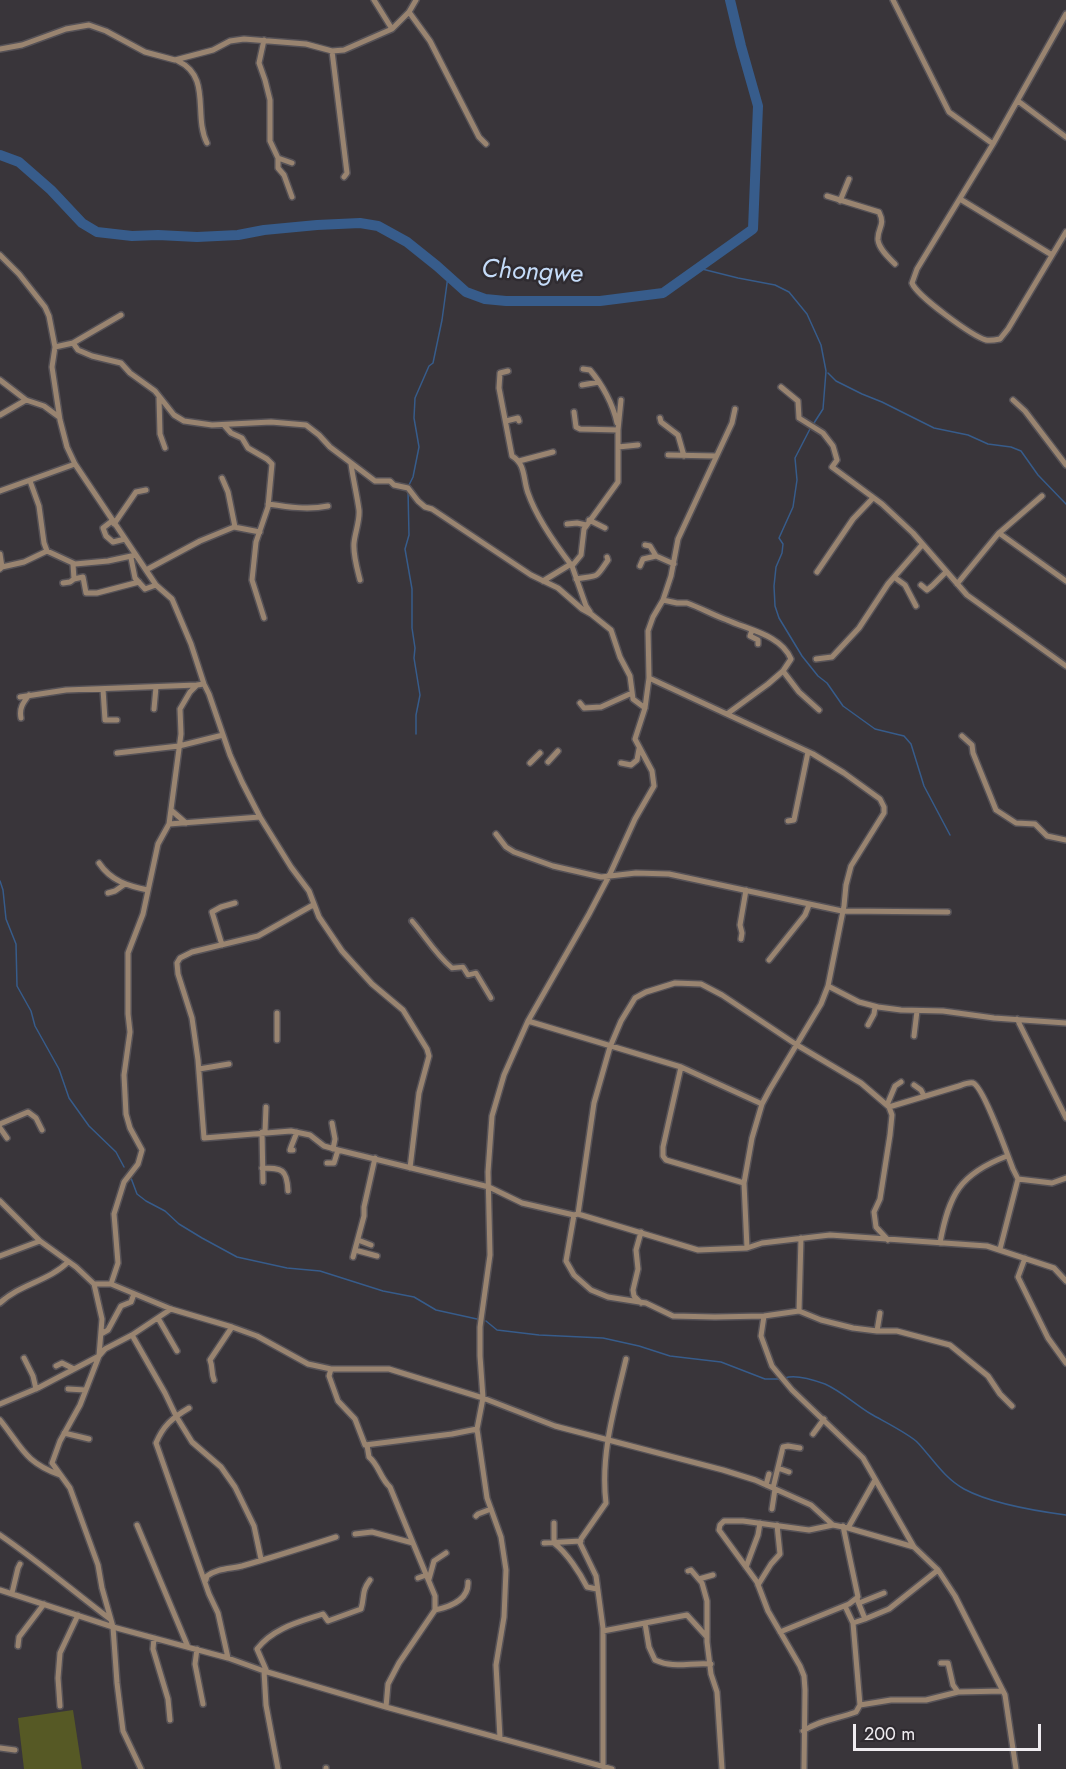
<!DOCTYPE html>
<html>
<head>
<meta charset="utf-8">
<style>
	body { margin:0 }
	#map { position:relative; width:1066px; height:1769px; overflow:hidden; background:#39353a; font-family:Jost,sans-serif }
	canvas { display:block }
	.scale { position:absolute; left:853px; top:1724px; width:188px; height:27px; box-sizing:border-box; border:3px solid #efecf0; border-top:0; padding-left:8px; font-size:18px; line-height:21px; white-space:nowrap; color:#efecf0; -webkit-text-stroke:4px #2f2b30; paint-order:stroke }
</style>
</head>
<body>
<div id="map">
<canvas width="1066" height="1769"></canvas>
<div class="scale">200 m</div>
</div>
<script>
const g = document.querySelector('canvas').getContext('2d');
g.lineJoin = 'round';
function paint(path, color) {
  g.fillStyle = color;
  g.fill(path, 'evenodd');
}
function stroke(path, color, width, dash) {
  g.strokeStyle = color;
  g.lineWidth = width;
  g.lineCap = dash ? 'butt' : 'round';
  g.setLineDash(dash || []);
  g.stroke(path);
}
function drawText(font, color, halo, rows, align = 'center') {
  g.font = font + ' Jost,sans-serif';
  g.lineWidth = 5;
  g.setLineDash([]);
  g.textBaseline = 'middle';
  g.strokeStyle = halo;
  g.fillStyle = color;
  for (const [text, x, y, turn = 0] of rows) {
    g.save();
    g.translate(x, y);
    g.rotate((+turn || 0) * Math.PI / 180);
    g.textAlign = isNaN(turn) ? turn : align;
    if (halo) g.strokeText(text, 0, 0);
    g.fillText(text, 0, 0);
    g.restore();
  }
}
const green = new Path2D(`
	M73,1710L82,1769H24L18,1718Z`);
const stream = new Path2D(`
	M698,268L738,278L775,285L789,292L807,314L821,345L826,371L823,409L814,423
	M828,373L836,381L862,394L882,402L934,428L968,435L988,444L1011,447L1021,451L1038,475L1066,504
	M811,427L795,458L797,480L793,507L779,538L783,544L782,553L776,567L774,586L775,606L779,618L802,656L818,676L827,683L843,706L875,729L904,736L911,744L924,786L950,835
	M409,485L413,477L419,447L414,418L415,398L429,366L433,363L442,320L448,276
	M408,490L409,535L405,549L412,589V628L415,648L414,658L420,695L416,715V734
	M0,881L3,890L6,919L16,944L17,986L31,1011L35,1026L59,1069L69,1098L89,1126L116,1152L124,1167
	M131,1178L137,1194L146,1201L165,1211L179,1224L202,1238L237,1257L287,1268L320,1271L383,1291L414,1297L436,1310L477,1319
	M486,1321L497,1330L539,1335L603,1338L639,1346L670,1356L721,1362L765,1379H780
	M785,1378C795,1374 814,1380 825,1384C841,1391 856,1405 871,1414C883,1421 911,1435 918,1443C933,1459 944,1478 964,1489C990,1503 1036,1511 1066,1515`);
const river = new Path2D(`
	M0,155L19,162L51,190L82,223L97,232L132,236L158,235L197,237L238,235L264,230L317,225L360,223L378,226L407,242L437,266L466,292L485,299L506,301H600L663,293L753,229L758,106L741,46L730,0`);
const pedestrian = new Path2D(`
	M412,921C426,937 435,954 452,968L463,967L468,975L476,973L491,998`);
const minor = new Path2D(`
	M374,0L392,29
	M893,0L949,112L993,144
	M409,12L430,41L479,137L486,144
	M1066,14L993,144L917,269L912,283C917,296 972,336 986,340C990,341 995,340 1000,339L1008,329L1066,232
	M264,40L259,63L265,80L270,100V141L278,158L292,163
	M0,49L22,45L66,29L89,25L106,31L145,52L175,60L213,50L230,41L244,39L306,44L332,51L344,50L392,29L409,12L416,0
	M332,51L347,173L344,177
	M178,61C212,77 193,115 207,143
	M1018,101L1066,137
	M278,158V168L284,175L292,197
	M827,196L879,212C886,226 877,228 878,240C879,249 889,258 895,264
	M960,199L1052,255
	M840,201L849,179
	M0,255L19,274L45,307L49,316L55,347L52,367L60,420L67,447L75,464L156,585L172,599L191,644L204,684L209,694L230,755L242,782L260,817L291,867L309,891L319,917L342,951L372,984L403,1010L427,1049L429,1056L419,1093L410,1168
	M73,343L78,350L92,356L121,363L130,373L155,391L174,415L184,421L212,425L271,422L306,425L319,435L330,447L375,481H390L394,485L408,488L418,501L425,507L432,509L531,575L558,588L582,609L591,614L611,630L620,657L630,676L633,699L645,708
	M55,347L73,343L121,315
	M583,369L590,370C602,384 613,404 617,423
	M508,371L500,373L499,388L512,456C526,464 523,480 528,493C537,519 555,544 572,566
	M0,380L26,400L44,406L59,417
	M582,385L599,382
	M781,387L798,401L799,418L823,433L833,446L837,460L832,467L882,504L913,533L967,595L1066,666
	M159,398L160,434L165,448
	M1013,400L1025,411L1066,465
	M574,412L576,427L580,429L618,430
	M0,415L26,400
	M660,418L661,422L678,435L684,456
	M506,421L518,418L519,421
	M224,425L231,433L242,438L248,448L267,459L272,464L268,507L256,542L252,580L264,618
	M618,447L638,445
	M668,455L716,456
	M519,461L553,452
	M351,464C353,479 357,495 359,510C360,521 355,532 354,543C353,555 357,568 360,580
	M222,478L228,492L235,527
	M0,491L75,464
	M268,504C288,507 308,510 328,506
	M589,520L605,528
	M112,521L103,528L106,536L113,542L125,539
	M114,524L136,492L146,490
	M567,524L577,523L586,525
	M999,533L1066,581
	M645,545L650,546L656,556
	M47,551L75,564L108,561L136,555
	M0,554L2,567L0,569
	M131,558L135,578L145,589L156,585
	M73,564L74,579L83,577L86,593H97L139,582
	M640,566L643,559L656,556L674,564
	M2,567L24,562L47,551L44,543L39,506L30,481
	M146,570L200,541L234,527L260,532
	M817,572L853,519L873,498
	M894,577L905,585L916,606
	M576,579C600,575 595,579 608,560L607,557
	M543,581L571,564
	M63,583L70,582L74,579
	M957,584L998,534L1042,496
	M921,585L927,590L932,586L946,572
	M663,600L671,576L678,539L732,423L735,409
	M590,612L586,606L572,566L581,555L584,529L618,482V430L621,400
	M752,630L750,636L758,640V644
	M816,659L832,657L859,628L888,584L922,545
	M783,671L799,692L819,710
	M649,678L813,754L844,773L880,799L884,807V813L851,866L846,885L844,906L828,986L821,1004L770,1089L762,1104L752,1138L744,1183L747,1248
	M103,689L105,720H117
	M20,697L66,690L197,685
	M580,703L584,708L601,707L632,693
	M154,709L156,687
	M21,718C19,708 23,703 29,695
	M962,736L972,745L973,753L996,810L1016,823L1035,824L1047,836L1066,840
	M117,753L179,746L223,735
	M548,762L558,751
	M530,763L540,753
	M621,763L631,765L637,760L639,749
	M171,810L186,823
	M788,821L794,820L808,752
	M169,824L260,817
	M496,834L506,847L514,852L553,866L601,877L636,873L669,874L842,911L948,912
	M99,863C111,881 128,886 148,890
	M108,893L115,891L125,884
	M313,905L258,936L192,952L180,958L177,963L178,974L192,1018L198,1060L204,1138L291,1131L310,1135L324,1146L338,1150L489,1187L522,1203L574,1215L578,1214L698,1250L747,1248L762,1243L830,1235L987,1246L1054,1268L1066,1281
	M741,939L742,933L740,925L746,890
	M222,945L212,912L221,907L235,903
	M769,960L805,915L809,905
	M828,986L859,1002L878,1007L901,1010L943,1011L994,1018L1066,1023
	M1017,1019L1066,1118
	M528,1021L681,1067L762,1104
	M868,1025L874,1014L875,1007
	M914,1036L917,1011
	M277,1040V1013
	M681,1067L663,1147V1156L666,1160L744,1183
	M199,1069L229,1064
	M914,1085L921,1090L924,1096
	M887,1105L895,1086L901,1082
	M889,1107L959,1086C962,1085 969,1082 973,1083C983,1086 1008,1156 1013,1169L1018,1179L1000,1249
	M332,1123L335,1139L333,1149
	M0,1124L28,1112L36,1118L42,1130
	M0,1128L7,1138
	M262,1132L263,1182
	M265,1132L266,1107
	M293,1150H290L291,1147L297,1132
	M327,1163H334L338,1150
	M262,1168C282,1168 287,1169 288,1191
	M1018,1179L1052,1183L1066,1178
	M0,1201L40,1241L76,1267L94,1284H111L171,1309L232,1327L257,1336L308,1364L331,1369H389L483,1398L555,1426L723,1470L755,1480L811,1505L833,1525L848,1528L914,1547
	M578,1214L594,1103L610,1047L621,1021L635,998L646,992L675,983L701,984L722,995L797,1045L861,1083L889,1107L892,1115L890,1135L880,1199L874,1212L876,1227L888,1240
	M574,1215L566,1261L574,1275L591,1290L608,1297L646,1303L673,1316L715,1317L764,1316L799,1311L821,1320L853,1328L877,1331H897L950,1345L988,1376L1000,1394L1012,1406
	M641,1232L636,1250L638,1269L633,1290L634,1296L641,1303
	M358,1240L371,1245
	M940,1243C949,1194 960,1174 1007,1156
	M355,1250L377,1256
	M0,1256L40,1241
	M353,1257L364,1216V1207L375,1158
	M1025,1258L1018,1277L1048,1338L1066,1363
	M94,1284L102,1319L99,1356L80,1405L60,1441L52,1463L70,1488L98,1565L102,1588L113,1627L117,1683L123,1731L141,1769
	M111,1284L118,1263L114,1214L124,1182L138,1164L142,1150L130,1128L126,1114L124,1075L130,1032L128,1014V953L143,914L158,844L169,824L181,734L180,709L190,692L197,685L204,684
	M0,1303C20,1284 49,1281 68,1262
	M799,1311L801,1238
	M764,1316L761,1336L772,1366L792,1390L863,1458L914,1547L938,1570L955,1596L1005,1695L1016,1769
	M158,1318L177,1351
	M877,1331L880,1313
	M101,1334L108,1330L121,1306L131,1302L134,1294
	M132,1335L165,1393L176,1416L192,1442L221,1467L235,1487L254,1526L261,1559
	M24,1358L33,1376L36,1389
	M56,1366L62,1363L74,1369
	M331,1369L329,1376L338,1401L355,1419L365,1445L452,1434L477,1429
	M214,1380C211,1373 213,1367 210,1360L232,1327
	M68,1389L85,1390
	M0,1404L38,1388L99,1356L105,1349L132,1335L171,1309
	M189,1408C172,1418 163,1426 156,1443L209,1594L218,1613L228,1658
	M0,1420C22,1447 24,1462 60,1475
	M64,1433L89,1439
	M813,1434L824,1419
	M367,1445L369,1457C379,1465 380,1478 390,1487L413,1543
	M778,1468L789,1472
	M766,1485L769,1474
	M773,1488L783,1447L788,1446L800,1448
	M772,1509L775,1489
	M476,1516L478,1514L491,1509
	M554,1523V1543C567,1553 580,1573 587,1587L597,1589
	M137,1525L188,1647
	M848,1528L875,1480
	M355,1534L372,1532L413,1543L435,1596V1610L399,1663L388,1684L386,1707
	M0,1535C38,1561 73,1591 110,1619
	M544,1543L581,1541
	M746,1567L758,1535L760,1523
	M688,1571L691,1570L702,1583L707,1601V1642L711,1674L717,1692L722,1769
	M418,1578L426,1575
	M429,1579L434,1561L446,1553
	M699,1579L713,1575
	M206,1580L207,1576C218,1568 230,1569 242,1566C274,1557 305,1547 336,1537
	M758,1585L771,1564L780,1554L777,1525
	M0,1590L113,1627L228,1658L264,1671L386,1707L612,1769
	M12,1593L18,1568L20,1564
	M859,1603L884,1593
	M845,1606L853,1623L865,1619L857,1599
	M435,1610C449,1607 469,1600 468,1582
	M865,1619L889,1609L938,1570
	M645,1623L649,1647L655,1660C674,1669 691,1662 711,1664
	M853,1623L860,1705
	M603,1631L687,1615L707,1637
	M780,1632L849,1604L858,1597L843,1526
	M154,1638L153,1649L168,1699L170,1720
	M18,1646L19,1637L44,1604
	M197,1649L195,1664L203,1704
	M941,1663H948L953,1685L958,1692L1003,1691
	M264,1671L266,1705L278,1769
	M267,1672L257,1649C273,1628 299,1622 323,1614L328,1621L361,1609C365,1596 361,1592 370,1580
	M60,1706L58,1678L60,1653L78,1615
	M803,1731C820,1720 837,1719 856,1712L860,1705L891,1700H926L958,1692
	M500,1738L496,1665L504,1617L506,1570L501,1537L487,1498L477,1429L483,1398L480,1356V1327L490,1255L488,1172L492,1116L504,1075L528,1021L589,914L609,876L635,819L654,786L652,771L635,739L645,708L649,678L648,631L653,617L663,600L677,603H687C701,608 713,615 727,620C749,630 781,635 791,659L783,671L768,684L727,714
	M0,1748L15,1750
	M603,1766V1628L596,1576L580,1543L581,1539L606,1503C600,1454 615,1406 626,1359
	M326,1768V1769
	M804,1769L805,1690L804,1676L800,1666L768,1611L757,1582L719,1530L720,1525L724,1521H743L809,1530L833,1525`);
const waterNames = [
	["Chongwe",532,273,3]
];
paint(green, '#565925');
stroke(stream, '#375c8b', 1.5);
stroke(river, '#375c8b', 10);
stroke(pedestrian, '#565257', 8);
stroke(minor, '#565257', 8);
stroke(pedestrian, '#998470', 4.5);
stroke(minor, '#998470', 5);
drawText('italic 26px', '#c5dcf9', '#2f2b30', waterNames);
</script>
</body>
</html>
